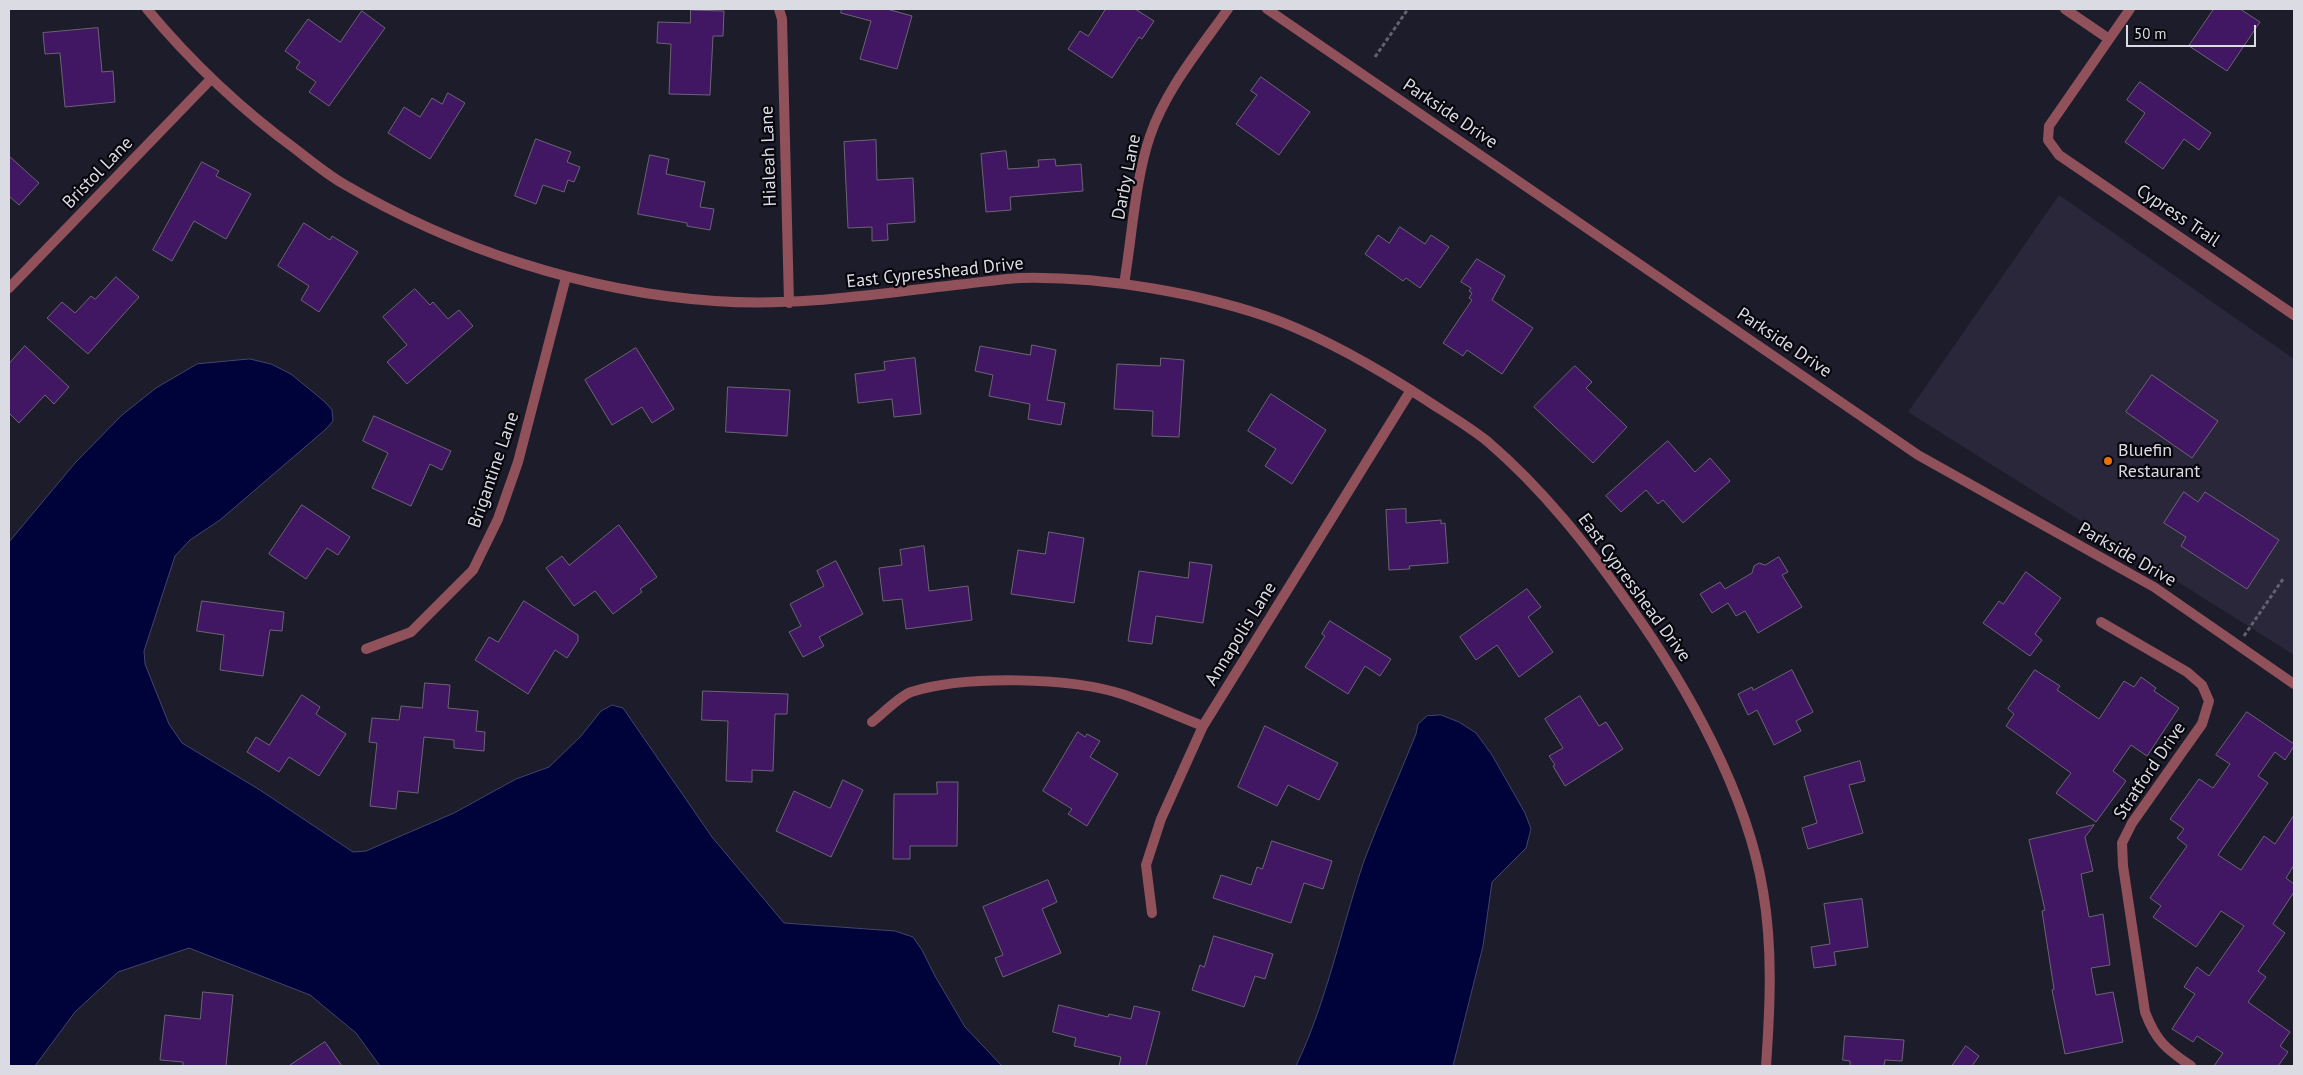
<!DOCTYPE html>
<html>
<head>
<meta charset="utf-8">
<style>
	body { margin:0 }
	#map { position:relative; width:2303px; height:1075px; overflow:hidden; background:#1d1c2a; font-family:"PT Sans",sans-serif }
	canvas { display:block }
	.frame { position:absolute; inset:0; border:10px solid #dbdbe4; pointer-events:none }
	.scale { position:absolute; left:2126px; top:25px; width:130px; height:22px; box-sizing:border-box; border:2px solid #dbdbe4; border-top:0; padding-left:6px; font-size:15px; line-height:18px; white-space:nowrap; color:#dbdbe4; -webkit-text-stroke:4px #08070d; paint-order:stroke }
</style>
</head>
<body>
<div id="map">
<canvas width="2303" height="1075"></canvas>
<div class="frame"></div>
<div class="scale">50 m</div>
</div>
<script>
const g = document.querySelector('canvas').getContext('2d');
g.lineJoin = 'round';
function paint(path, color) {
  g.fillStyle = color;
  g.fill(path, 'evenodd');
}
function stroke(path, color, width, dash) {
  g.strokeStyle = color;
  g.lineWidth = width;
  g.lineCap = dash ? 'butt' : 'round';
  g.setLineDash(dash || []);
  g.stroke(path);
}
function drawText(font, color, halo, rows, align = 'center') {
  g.font = font + ' "PT Sans",sans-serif';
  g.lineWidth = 4.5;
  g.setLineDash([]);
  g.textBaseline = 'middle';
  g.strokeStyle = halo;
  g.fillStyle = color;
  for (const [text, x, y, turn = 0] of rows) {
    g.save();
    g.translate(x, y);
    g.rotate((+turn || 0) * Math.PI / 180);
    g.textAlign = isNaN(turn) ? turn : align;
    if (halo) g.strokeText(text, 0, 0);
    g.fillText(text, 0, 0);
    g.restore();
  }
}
const built = new Path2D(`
	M2059,195L2294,359V655L1908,412Z`);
const water = new Path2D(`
	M250,359L271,364L291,374L325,402L332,410L333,421L326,429L220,520L190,540L175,556L144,651L145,664L169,724L182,743L260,790L353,852L366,851L454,813L516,779L549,767L581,736L601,711L612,705L623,708L712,837L784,923L895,931L913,937L922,950L935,976L965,1027L1002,1066H380L356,1033L310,995L189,948L118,972L75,1012L35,1066H9V542L75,463L122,415L156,388L197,364Z
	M1441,715L1459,722L1476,733L1492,755L1525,813L1531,829L1526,848L1492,882L1483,946L1453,1066H1296C1327,1001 1341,929 1364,861C1380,818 1399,776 1416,734L1418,724L1427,716Z`);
const building = new Path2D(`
	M842,9H887L912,16L897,69L860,59L871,21L841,13Z
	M1106,9H1135L1154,21L1142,39L1139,37L1112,78L1068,49L1080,31L1088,36Z
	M2214,9H2240L2260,22L2227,71L2189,46Z
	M691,10L724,11L723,36H713L710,95L669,94L671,44L657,43L658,22L690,23Z
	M362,11L385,28L329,106L309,92L316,82L296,68L300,62L285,51L308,19L340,42Z
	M98,28L102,72L113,71L115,102L65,107L60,53L45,54L43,33Z
	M1261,77L1310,112L1279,155L1236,124L1257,95L1251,91Z
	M2140,82L2211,133L2199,150L2184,139L2163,169L2125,142L2145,113L2127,100Z
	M448,93L465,103L430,159L388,133L404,107L420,117L432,98L442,104Z
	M536,139L571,152L567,162L580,167L574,182L568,180L564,192L543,185L536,204L515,196Z
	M876,140L877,180L913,178L915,222L887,224L888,240L872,241V227L848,228L844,142Z
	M1006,151L1008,169L1039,167L1038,160L1055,159L1056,166L1081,164L1083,191L1010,197L1011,210L986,212L981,154Z
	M650,155L669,159L666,174L705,182L700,207L714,209L710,230L687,226V223L638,214Z
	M9,156L39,183L19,205L9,196Z
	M202,162L219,171L216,176L251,194L226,239L194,221L172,261L153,250Z
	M304,223L330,240L332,236L358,252L319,312L301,300L309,286L278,266Z
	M1400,227L1425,244L1431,235L1449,247L1420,288L1406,278L1403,281L1365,254L1378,235L1389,243Z
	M1477,259L1505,276L1492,300L1533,328L1502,374L1467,350L1463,356L1443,343L1472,300L1469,298L1472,293L1469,291L1471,288L1461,282Z
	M116,277L139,297L88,354L47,318L62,302L75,313L91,296L95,299Z
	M415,289L430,305L433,302L448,319L459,310L473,326L407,384L387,362L407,345L383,317Z
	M1032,345L1056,350L1047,400L1065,403L1061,425L1028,419L1030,404L989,396L993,375L975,371L980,346L1030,355Z
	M25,346L69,387L54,404L45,395L19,423L9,413V364Z
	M636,348L674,409L652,423L642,407L612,425L585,380Z
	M915,358L921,414L894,417L892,399L858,403L855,374L885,370L884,362Z
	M1161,358L1184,360L1179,437L1152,436L1153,411L1114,409L1117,364L1160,366Z
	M1575,366L1592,382L1586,388L1627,427L1593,463L1534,407Z
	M2152,375L2218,421L2192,458L2126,412Z
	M728,387L790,390L787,436L726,432Z
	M1271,394L1326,430L1292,484L1265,466L1276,449L1248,431Z
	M374,416L451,451L442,470L430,464L411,506L372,488L388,453L363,441Z
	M1668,441L1695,472L1710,458L1730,481L1683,523L1663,500L1658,504L1646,490L1621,512L1606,496Z
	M2184,492L2198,502L2205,492L2279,540L2247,589L2181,546L2186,537L2164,523Z
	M302,505L350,537L338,555L327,548L306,579L269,554Z
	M1406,509V523L1441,520V524L1445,523L1448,563L1409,566L1410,569L1389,570L1386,510Z
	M619,525L657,577L640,589L642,592L613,614L595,591L574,606L546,568L562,556L569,565Z
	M1049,532L1084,538L1074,603L1011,594L1018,550L1045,554Z
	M924,546L929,591L968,586L972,620L906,629L902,599L883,601L879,568L902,565L900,550Z
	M1779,557L1788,572L1782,575L1802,607L1758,633L1745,611L1736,616L1728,603L1712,613L1700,594L1720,582L1725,589L1752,573L1754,566L1759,563L1765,565Z
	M836,561L863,614L819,637L824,646L803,657L789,632L801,626L790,604L824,586L817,571Z
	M1190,562L1212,565L1203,623L1156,616L1152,644L1128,641L1139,571L1188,578Z
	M2026,572L2061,598L2035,634L2042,640L2030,656L1983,623L1999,601L2003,604Z
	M1527,589L1541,607L1528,617L1553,652L1519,677L1497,645L1476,660L1460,637Z
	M202,601L284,612L282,631L270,630L263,676L220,670L224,635L197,631Z
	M524,601L578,635V641L567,658L555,650L528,694L475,660L489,637L498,642Z
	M1330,621L1391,659L1380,676L1365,666L1348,694L1305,667L1325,636L1322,634Z
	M1792,670L1813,712L1796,721L1801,731L1774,745L1757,710L1748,715L1738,694L1752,687L1753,690Z
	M2035,670L2060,686L2057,690L2099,719L2124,681L2134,687L2141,677L2156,688L2154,691L2179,708L2147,756L2131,745L2113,771L2126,781L2096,822L2056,793L2071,773L2006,726L2014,714L2008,709Z
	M425,683L450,685L448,708L478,711L476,731L485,732L484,751L454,748V740L424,737L418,793L398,791L396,809L370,806L377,743L369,742L372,718L399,720L401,706L422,708Z
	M703,691L788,694L787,714H775L773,771L752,770V782L726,781L728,721L702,720Z
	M302,695L320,707L316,714L346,734L319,776L289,757L279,772L247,752L256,737L269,745Z
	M1580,696L1599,726L1606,722L1623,749L1565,786L1553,766L1555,765L1549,756L1563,748L1545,719Z
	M2247,712L2294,744V746L2285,760L2275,752L2258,776L2268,783L2218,855L2241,870L2264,836L2275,844L2294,815V865L2286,878L2294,884V892L2273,924L2285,933L2258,971L2266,977L2248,1002L2290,1032L2280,1046L2288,1052L2278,1066H2214L2223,1053L2197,1036L2193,1042L2172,1029L2195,994L2184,987L2197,967L2209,976L2244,926L2221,911L2196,947L2153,917L2161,906L2150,898L2187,846L2177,838L2184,829L2170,819L2199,779L2213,788L2230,764L2216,755Z
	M1265,726L1338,763L1319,800L1288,785L1277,806L1238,787Z
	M1078,732L1085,737L1087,734L1100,741L1090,757L1118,774L1087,826L1068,814L1072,809L1043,791Z
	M1860,761L1865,781L1849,785L1863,833L1808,849L1802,828L1817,823L1804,777Z
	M843,780L863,790L831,857L776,831L794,791L830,808Z
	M937,782H958L957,846H910V859H893L894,794H937Z
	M2094,825L2085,837L2093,871L2081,874L2089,917L2103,914L2110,965L2091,968L2096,995L2113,992L2123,1042L2065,1054L2052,990L2054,989L2042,911L2045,910L2029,840Z
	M1272,841L1332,861L1323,889L1304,883L1291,923L1213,898L1221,875L1251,885L1257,867L1262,869Z
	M1048,880L1057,902L1042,909L1061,953L1003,977L995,958L1003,955L983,907Z
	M1862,899L1868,947L1834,952L1836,965L1814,968L1811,947L1830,944L1824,904Z
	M1214,936L1273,954L1265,979L1255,976L1244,1007L1192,990L1200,965L1204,967Z
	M203,992L233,995L226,1066H183V1062L160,1060L165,1015L200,1019Z
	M1059,1005L1108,1017L1109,1014L1131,1019L1134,1006L1160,1012L1146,1066H1119L1121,1057L1074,1046L1076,1038L1053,1032Z
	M1845,1036L1904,1040L1902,1061L1885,1060L1884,1066H1850V1061L1843,1060Z
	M325,1042L342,1066H289Z
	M1966,1046L1979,1056L1972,1066H1952Z`);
const path = new Path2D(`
	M1375,57L1408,9
	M2244,636L2283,579`);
const minor = new Path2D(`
	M147,9C191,62 242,110 298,151C312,162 327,174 342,183C454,249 585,292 715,301C796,307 875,294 955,285C977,283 999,279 1020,278C1100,276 1204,293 1279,321C1330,341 1377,368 1423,398C1444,412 1467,425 1487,441C1543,489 1588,546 1630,606C1687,686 1747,793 1763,891C1773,949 1770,1008 1766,1066
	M779,9L782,19L789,303
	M2065,9L2109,39
	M2130,9L2049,126L2048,140L2059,155L2294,315
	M1124,284C1132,237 1135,180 1150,136C1166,89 1200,49 1228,9
	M9,288L211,79
	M2101,622L2187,672L2202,685L2209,701L2202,724L2132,823L2122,843L2123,866L2145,1012C2156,1041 2166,1049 2191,1066
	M366,649L411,632L473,570L498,519L518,462L566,277
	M872,722C882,714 900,696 911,692C965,675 1071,677 1125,695C1151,704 1177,716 1203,726
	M1152,913L1146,865L1161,819L1203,726L1411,390`);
const tertiary = new Path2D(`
	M1267,9L1918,455L2154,587L2294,684`);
const markers = [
	[2108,461,5,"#e8710a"]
];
const streetNames = [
	["Parkside Drive",1450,114,34],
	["Hialeah Lane",769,156,-92],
	["Bristol Lane",98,173,-46],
	["Darby Lane",1127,177,-79],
	["Cypress Trail",2178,216,34],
	["East Cypresshead Drive",935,273,-6],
	["Parkside Drive",1784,343,34],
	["Brigantine Lane",494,470,-71],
	["Parkside Drive",2127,555,30],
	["East Cypresshead Drive",1634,588,54],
	["Annapolis Lane",1241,634,-58],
	["Stratford Drive",2150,771,-56]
];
const poiNames = [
	["Bluefin",2118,451],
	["Restaurant",2118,472]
];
paint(built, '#292739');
paint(water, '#000339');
stroke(water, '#42446c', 1);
paint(building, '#411763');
stroke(building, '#6b6474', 1);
stroke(path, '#62616d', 3, [4, 2.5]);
stroke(minor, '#90515a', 10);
stroke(tertiary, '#90515a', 10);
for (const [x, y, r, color] of markers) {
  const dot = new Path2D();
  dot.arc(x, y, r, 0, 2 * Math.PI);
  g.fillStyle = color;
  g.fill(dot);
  stroke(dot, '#08070d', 2);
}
drawText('18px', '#dbdbe4', '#08070d', streetNames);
drawText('18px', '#dbdbe4', '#08070d', poiNames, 'left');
</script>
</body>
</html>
